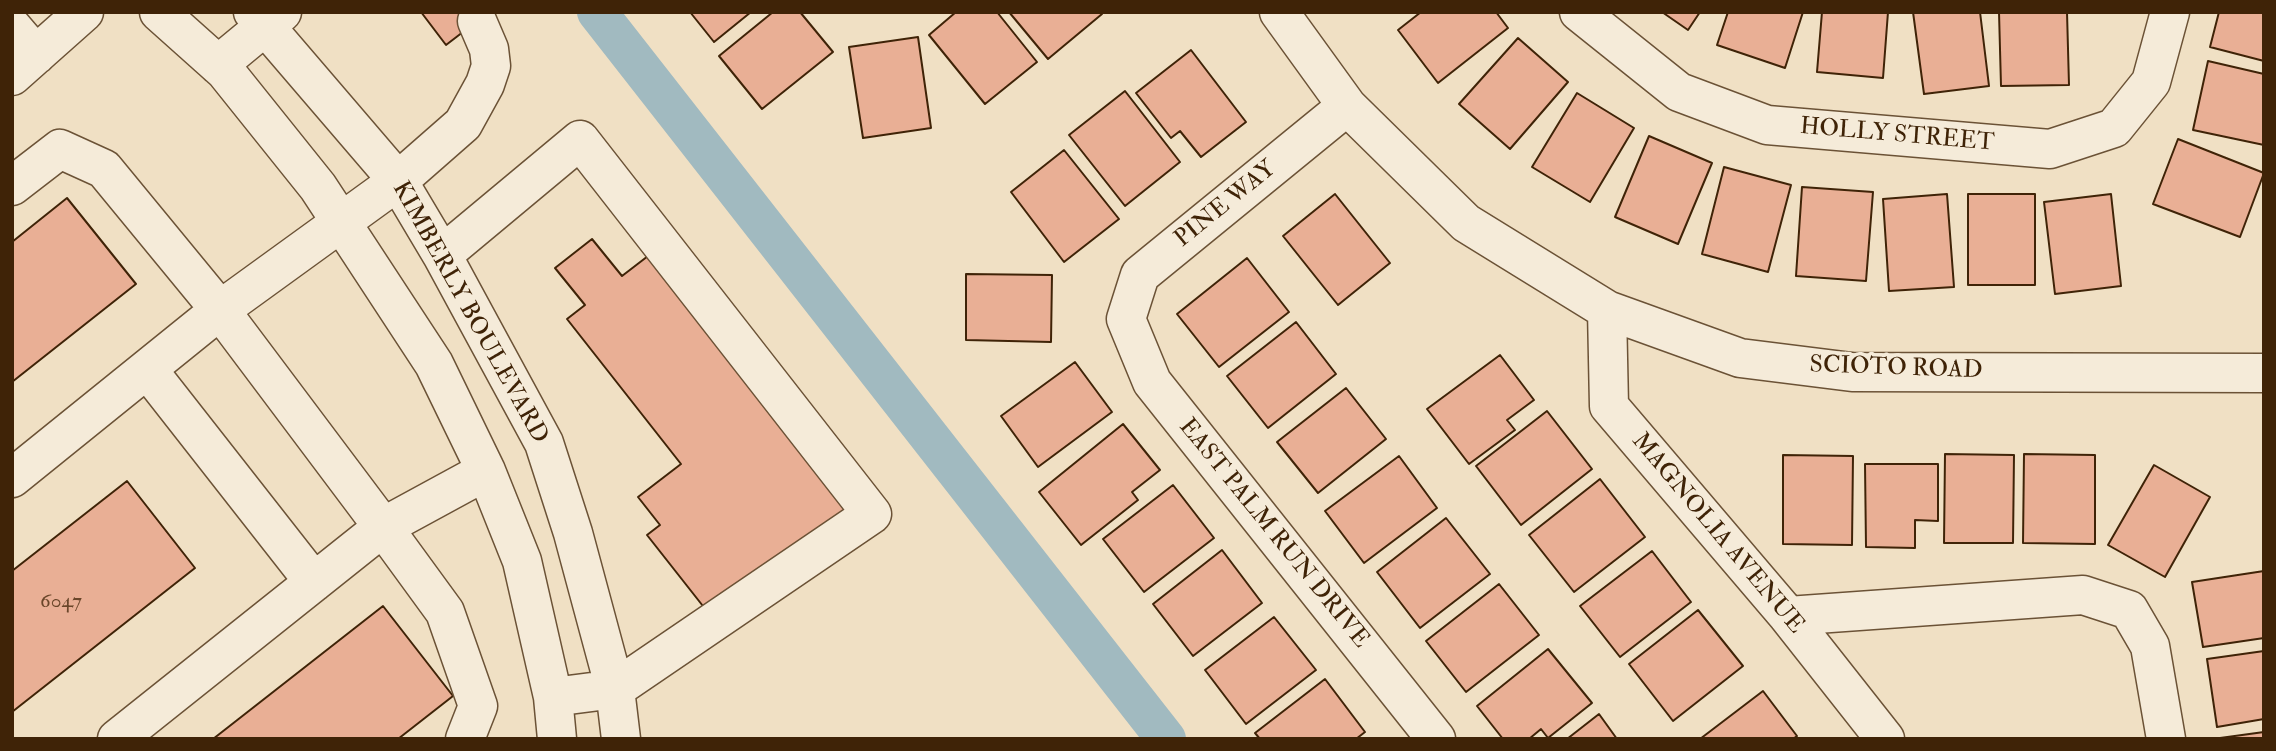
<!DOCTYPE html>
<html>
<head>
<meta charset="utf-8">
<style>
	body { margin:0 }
	#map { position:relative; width:2276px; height:751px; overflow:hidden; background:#f0e0c4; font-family:"IM FELL Double Pica",serif }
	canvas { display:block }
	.frame { position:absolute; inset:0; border:14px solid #3f2307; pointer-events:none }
</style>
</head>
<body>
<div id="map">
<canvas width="2276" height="751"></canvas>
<div class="frame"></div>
</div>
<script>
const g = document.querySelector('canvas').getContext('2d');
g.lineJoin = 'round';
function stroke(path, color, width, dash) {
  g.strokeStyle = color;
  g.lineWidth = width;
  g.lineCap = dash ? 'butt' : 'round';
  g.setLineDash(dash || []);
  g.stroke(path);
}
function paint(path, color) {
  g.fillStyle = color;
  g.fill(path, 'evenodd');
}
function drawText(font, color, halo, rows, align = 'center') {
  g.font = font + ' "IM FELL Double Pica",serif';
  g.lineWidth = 7;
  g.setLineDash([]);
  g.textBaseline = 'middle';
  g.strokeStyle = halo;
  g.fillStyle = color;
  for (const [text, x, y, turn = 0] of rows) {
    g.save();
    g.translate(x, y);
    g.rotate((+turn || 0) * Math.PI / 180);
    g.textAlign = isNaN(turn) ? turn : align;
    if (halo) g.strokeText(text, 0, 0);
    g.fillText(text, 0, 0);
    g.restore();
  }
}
const canal = new Path2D(`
	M597,12L1166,739`);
const building = new Path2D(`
	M421,12H489L446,45Z
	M690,12H751L714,42Z
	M773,12H800L833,52L762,109L719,56Z
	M956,12H997L1037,62L985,104L929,35Z
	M1009,12H1101L1102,14L1048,59Z
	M1421,12H1496L1508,28L1438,83L1398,30Z
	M1662,12H1700L1688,30Z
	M1728,12H1803L1785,68L1717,45Z
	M1822,12H1888L1883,78L1817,72Z
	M1913,12H1980L1989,86L1924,94Z
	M1999,12H2067L2069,85L2001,86Z
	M2219,12H2264V61L2210,47Z
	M918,37L931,128L863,138L849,47Z
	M1518,38L1568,82L1510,149L1459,104Z
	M1191,50L1246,122L1201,157L1180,131L1171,138L1136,93Z
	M2208,61L2264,74V145L2193,130Z
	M1125,91L1180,162L1125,206L1069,135Z
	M1577,93L1634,128L1590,202L1532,167Z
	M1649,136L1712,163L1678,244L1615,217Z
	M2178,139L2264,173L2240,237L2153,204Z
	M1064,150L1119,219L1064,262L1011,192Z
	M1724,167L1791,185L1768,272L1702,254Z
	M1802,187L1873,192L1866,281L1796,276Z
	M1335,194L1390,263L1338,305L1283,236Z
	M1947,194L1954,287L1889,291L1883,199Z
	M1968,194H2035V285H1968Z
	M2111,194L2121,286L2055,294L2044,202Z
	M67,198L136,284L12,382V242Z
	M592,239L622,276L648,256L847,508L710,615L647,535L660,525L638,497L681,464L567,319L585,305L555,268Z
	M1247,258L1289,312L1219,367L1177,314Z
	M966,274L1052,275L1051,342L966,340Z
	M1296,322L1336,374L1268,428L1227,376Z
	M1500,355L1534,400L1507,420L1515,430L1469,464L1427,409Z
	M1075,362L1112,412L1038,467L1001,416Z
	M1346,388L1386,439L1318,493L1277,442Z
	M1547,411L1592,469L1521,525L1476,466Z
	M1123,424L1160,470L1132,492L1138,500L1081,545L1039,492Z
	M1945,454L2014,455L2013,543H1944Z
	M2024,454L2095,455V544L2023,543Z
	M1783,455L1853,456L1852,545L1783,544Z
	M1399,456L1437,508L1364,563L1325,511Z
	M1865,464H1938V521L1915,520V548L1866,547Z
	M2154,465L2210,497L2165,577L2108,545Z
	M1600,479L1645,537L1574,592L1529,535Z
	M127,481L195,568L12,712V571Z
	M1173,485L1214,538L1144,592L1103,539Z
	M1446,518L1490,574L1420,628L1377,572Z
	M1222,550L1262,603L1193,656L1153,604Z
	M1652,551L1691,602L1620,657L1580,606Z
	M2264,571V638L2203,647L2192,582Z
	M1499,584L1539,635L1466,692L1426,641Z
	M383,606L453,696L398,739H213Z
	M1698,610L1743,666L1673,721L1629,664Z
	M1274,617L1316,670L1246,724L1205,670Z
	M1548,649L1592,703L1548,738L1541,729L1529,739H1503L1477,706Z
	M2264,651V719L2217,727L2207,659Z
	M1325,679L1365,732L1356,739H1260L1255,733Z
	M1763,691L1797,736L1793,739H1700Z
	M1599,714L1617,739H1567Z
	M2264,732V739L2220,738Z`);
const minor = new Path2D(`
	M159,12L225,71L318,187L434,364L486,471L522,561L553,697L557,739
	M253,12L398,181L442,255L544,443L573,533L615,689L621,739
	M1279,12L1347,106L1466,223L1607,310L1740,358L1852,372L2264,373
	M1579,12L1679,92L1767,125L2050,149L2114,128L2151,82L2170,12
	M12,27L36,55
	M218,65L282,12
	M12,76L84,12
	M1347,106L1140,275L1126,319L1152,382L1436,739
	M12,186L60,149L104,169L220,310L12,478
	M442,255L580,140L872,514L615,689L553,697
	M1607,310L1609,406L1788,616L1885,739
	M147,369L314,582
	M1788,616L2083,595L2129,610L2150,646L2166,739
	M117,739L383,527L220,310L398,181L463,124L485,84L491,66L489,49L477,21
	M465,739L478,706L445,612L383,527L486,471`);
const numberNames = [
	["6047",61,602]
];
const streetNames = [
	["HOLLY STREET",1897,136,5],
	["PINE WAY",1226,205,-39],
	["KIMBERLY BOULEVARD",469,313,61],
	["SCIOTO ROAD",1896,369,2],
	["EAST PALM RUN DRIVE",1273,534,51],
	["MAGNOLIA AVENUE",1717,534,50]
];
stroke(canal, '#a1bac0', 40);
paint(building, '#e9af95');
stroke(building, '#3f2307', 2);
stroke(minor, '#6b5236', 41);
stroke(minor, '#f5ebd9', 38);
drawText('21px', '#6a462a', null, numberNames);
drawText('24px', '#3f2307', '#f5ebd9', streetNames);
</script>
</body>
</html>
